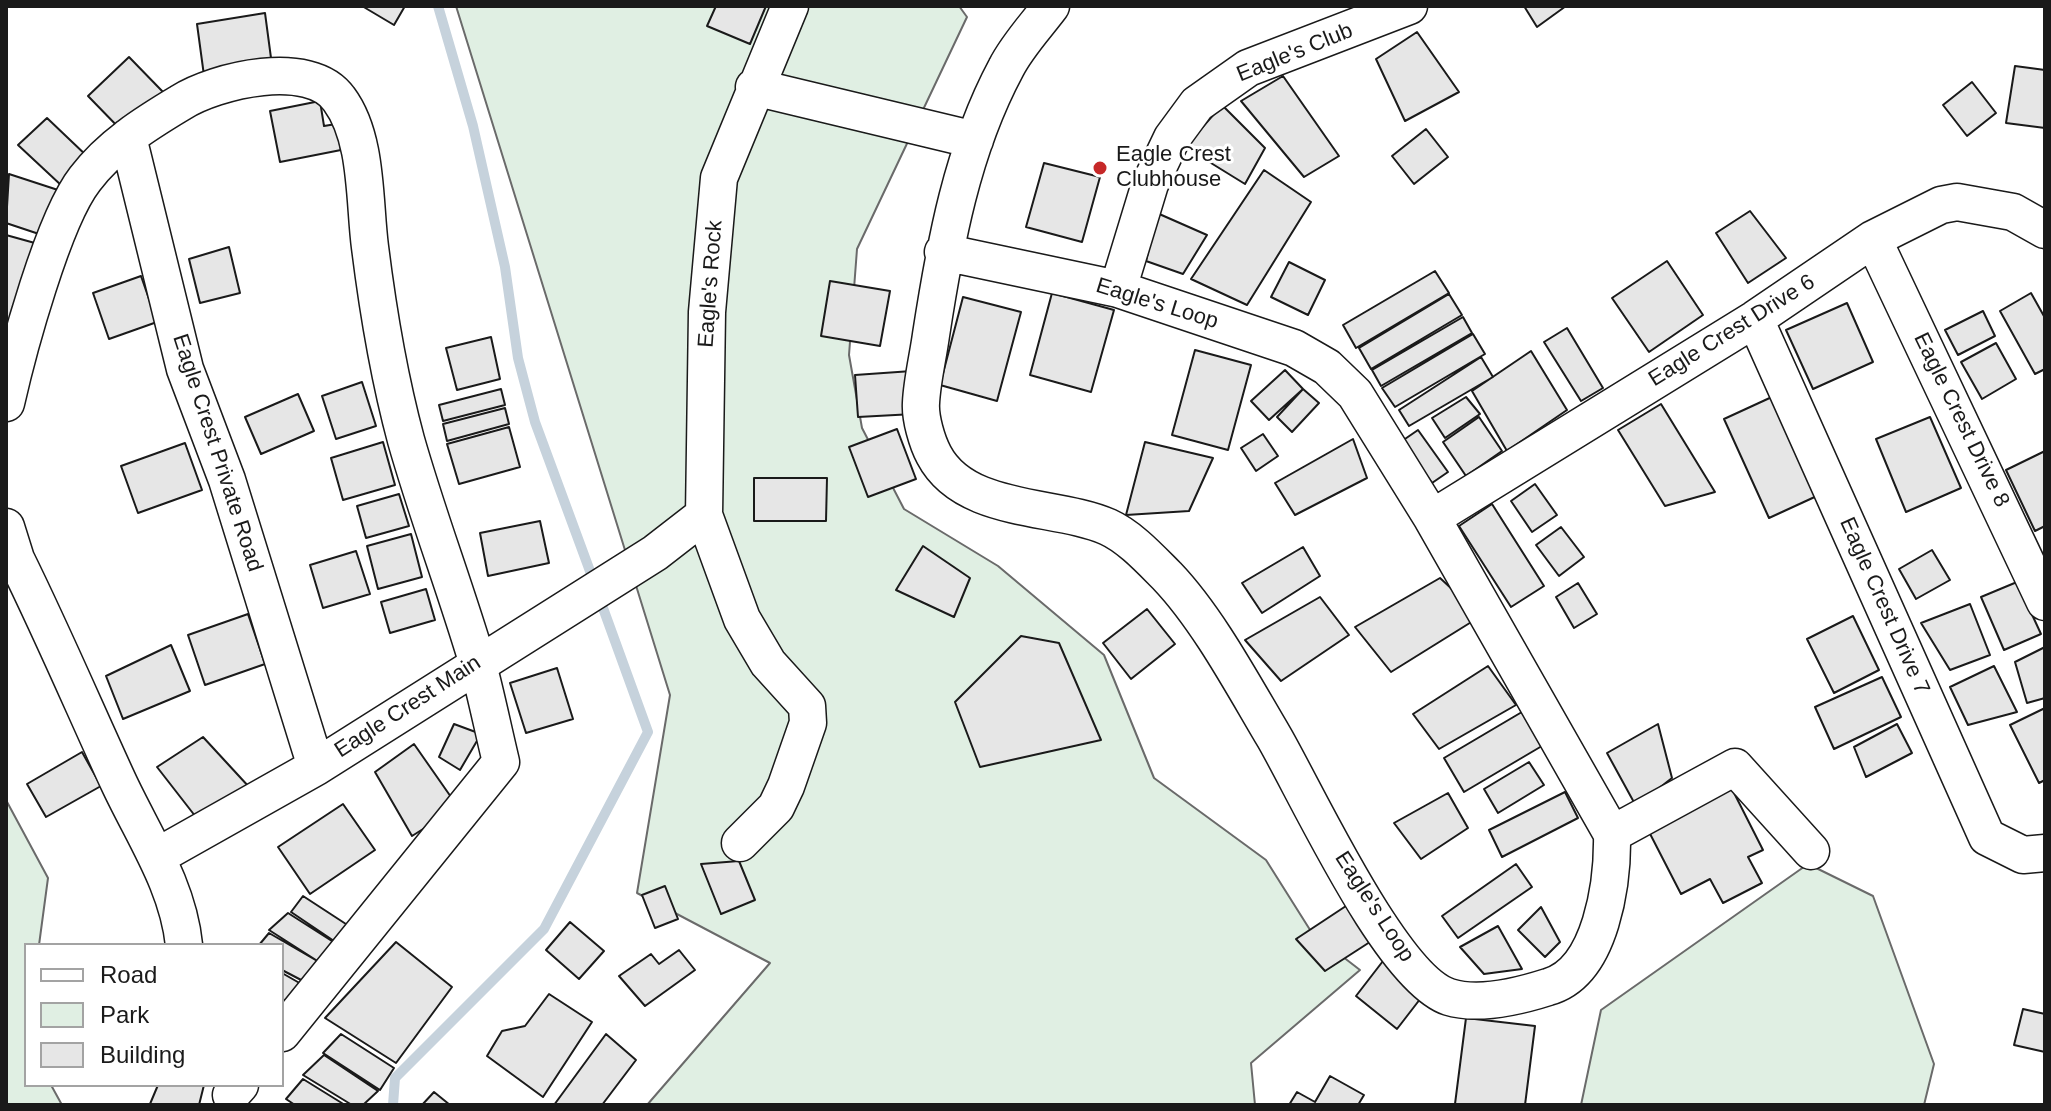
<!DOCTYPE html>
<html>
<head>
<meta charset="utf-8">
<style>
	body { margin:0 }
	#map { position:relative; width:2051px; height:1111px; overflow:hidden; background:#fff; font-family:Arial,sans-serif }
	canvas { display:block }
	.frame { position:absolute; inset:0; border:8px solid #1a1a1a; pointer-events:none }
	.legend { position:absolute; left:24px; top:943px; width:260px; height:144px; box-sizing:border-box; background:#fff; border:2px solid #a3a3a3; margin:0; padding:10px 14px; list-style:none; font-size:24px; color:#1a1a1a }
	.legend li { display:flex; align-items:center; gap:16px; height:40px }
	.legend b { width:40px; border:2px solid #a3a3a3 }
</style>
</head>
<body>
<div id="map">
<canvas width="2051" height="1111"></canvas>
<div class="frame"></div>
<ul class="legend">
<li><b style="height:10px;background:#fff"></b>Road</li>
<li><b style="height:22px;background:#e0efe3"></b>Park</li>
<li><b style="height:22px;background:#e6e6e6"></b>Building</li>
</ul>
</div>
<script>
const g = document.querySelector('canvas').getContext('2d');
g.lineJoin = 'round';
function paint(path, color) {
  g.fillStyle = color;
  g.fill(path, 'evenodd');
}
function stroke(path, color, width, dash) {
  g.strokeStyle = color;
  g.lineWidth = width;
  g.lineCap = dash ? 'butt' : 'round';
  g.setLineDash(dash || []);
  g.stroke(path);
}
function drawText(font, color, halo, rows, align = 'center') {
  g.font = font + ' Arial,sans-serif';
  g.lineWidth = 6;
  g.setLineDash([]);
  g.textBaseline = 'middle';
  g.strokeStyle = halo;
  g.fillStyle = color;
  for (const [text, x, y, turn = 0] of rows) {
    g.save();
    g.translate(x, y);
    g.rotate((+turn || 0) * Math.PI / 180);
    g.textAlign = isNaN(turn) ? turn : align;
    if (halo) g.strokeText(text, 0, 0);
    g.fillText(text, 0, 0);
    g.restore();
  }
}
const green = new Path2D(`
	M456,6H959L967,17L857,249L849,355L862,428L904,509L998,566L1104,655L1154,778L1266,860L1312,933L1360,970L1251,1063L1255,1105H647L770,963L637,893L670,695Z
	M6,800L48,878L39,945H26V1085H51L62,1105H6Z
	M1808,864L1873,896L1934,1064L1924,1105H1581L1601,1010Z`);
const stream = new Path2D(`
	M438,6L473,126L505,267L518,358L535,422L594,582
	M393,1105L395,1078L544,929L648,732L599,597`);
const building = new Path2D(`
	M362,6H405L394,25Z
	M716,6H766L750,44L707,26Z
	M1524,6H1566L1537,27Z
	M265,13L273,73L205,83L197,24Z
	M1417,32L1459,92L1405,121L1376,59Z
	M129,57L164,93L123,132L88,96Z
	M2015,66L2045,70V128L2006,123Z
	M1283,76L1339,156L1304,177L1241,101Z
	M1972,82L1996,113L1967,136L1943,105Z
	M320,101L324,126L336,124L341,150L280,162L270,111Z
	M1222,105L1265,148L1245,184L1185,147Z
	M47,118L89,158L62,186L18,145Z
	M1426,129L1448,157L1414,184L1392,156Z
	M1044,163L1100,177L1082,242L1026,227Z
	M1264,170L1311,202L1247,305L1191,279Z
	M9,174L58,190L42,235L6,223Z
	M1750,211L1786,258L1748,283L1716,233Z
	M1157,213L1207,235L1183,274L1146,261Z
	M6,235L42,245L6,375Z
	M229,247L240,293L200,303L189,259Z
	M1667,261L1703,315L1649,352L1612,298Z
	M1289,262L1325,280L1308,315L1271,297Z
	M1435,271L1449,293L1356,348L1343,325Z
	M141,276L157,322L109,339L93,293Z
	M830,281L890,291L880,346L821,336Z
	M1052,293L1114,310L1091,392L1030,375Z
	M2031,293L2045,318V369L2035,374L2000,311Z
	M1449,294L1462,315L1371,369L1359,348Z
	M963,297L1021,312L997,401L940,385Z
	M1847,303L1873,362L1813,389L1786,330Z
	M1983,311L1995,336L1958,355L1945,330Z
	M1463,317L1472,333L1381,386L1372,370Z
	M1567,328L1603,388L1581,401L1544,342Z
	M1473,334L1485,354L1395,407L1382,388Z
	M491,337L500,379L457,390L446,348Z
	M1996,343L2016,379L1982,399L1961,362Z
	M1195,350L1251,365L1228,450L1172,435Z
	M1531,351L1567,410L1507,451L1472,391Z
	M1481,357L1493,377L1409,426L1399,410Z
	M1285,370L1303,389L1269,420L1251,401Z
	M912,371L914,414L858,417L855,375Z
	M362,382L376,426L336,439L322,396Z
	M501,389L505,405L443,421L439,405Z
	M1303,389L1319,403L1292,432L1277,417Z
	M298,394L314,431L261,454L245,417Z
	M1774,396L1819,495L1769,518L1724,419Z
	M1466,397L1480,414L1445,438L1432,418Z
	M1661,404L1715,492L1665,506L1618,430Z
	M505,408L509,424L447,441L443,424Z
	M1479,417L1502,451L1466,476L1443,442Z
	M1930,417L1961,488L1906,512L1876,439Z
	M509,427L520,467L459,484L447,444Z
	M897,429L916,479L868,497L849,447Z
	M1418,430L1448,472L1432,483L1402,441Z
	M1263,434L1278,456L1256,471L1241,448Z
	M1353,439L1367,478L1295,515L1275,483Z
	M383,442L395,485L343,500L331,458Z
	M1145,442L1213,458L1189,511L1126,515Z
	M185,443L202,490L138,513L121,466Z
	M2045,451V526L2035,531L2006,470Z
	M754,478H827L826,521H754Z
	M1535,484L1557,515L1532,532L1511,501Z
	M399,494L409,526L366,538L357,506Z
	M1492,504L1544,586L1511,607L1459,526Z
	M540,521L549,563L488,576L480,533Z
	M1561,527L1584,557L1559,576L1536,545Z
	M411,534L422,577L378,589L367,546Z
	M923,546L970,578L954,617L896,590Z
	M1303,547L1320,576L1262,613L1242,583Z
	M1932,550L1950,580L1916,599L1899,569Z
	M356,551L370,594L323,608L310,565Z
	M1440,578L1481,616L1391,672L1355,627Z
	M2017,582L2041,634L2004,650L1981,597Z
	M1578,583L1597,614L1574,628L1556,597Z
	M426,589L435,620L390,633L381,602Z
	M1320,597L1349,635L1281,681L1245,640Z
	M1970,604L1990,655L1950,670L1921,623Z
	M1147,609L1175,644L1131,679L1103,643Z
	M248,614L265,664L205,685L188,635Z
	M1853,616L1879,670L1834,693L1807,639Z
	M1021,636L1059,643L1101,740L980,767L955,702Z
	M171,645L190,691L123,719L106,676Z
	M2045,647V698L2027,703L2015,662Z
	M1488,666L1516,705L1439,749L1413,714Z
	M1994,666L2017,712L1968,725L1950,687Z
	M557,668L573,719L526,733L510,683Z
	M1882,677L1901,717L1834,749L1815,707Z
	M2045,708V780L2039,783L2010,725Z
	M1527,709L1547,743L1464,792L1444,758Z
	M454,724L481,734L460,770L439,757Z
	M1658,724L1672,778L1636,806L1607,753Z
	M1897,724L1912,753L1866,777L1854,747Z
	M203,737L250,788L199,821L157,767Z
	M414,744L458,807L412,836L375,772Z
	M82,752L101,786L46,817L27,784Z
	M1529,762L1544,785L1498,813L1484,789Z
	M1729,783L1763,850L1748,857L1762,883L1723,903L1710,879L1681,894L1646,826Z
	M1565,792L1578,818L1502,857L1489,830Z
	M1448,793L1468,828L1421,859L1394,823Z
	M343,804L375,850L310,894L278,847Z
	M739,861L755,900L721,914L701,864Z
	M1516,864L1532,887L1458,938L1442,916Z
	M665,886L678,919L655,928L642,895Z
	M303,896L349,926L334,941L291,912Z
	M1349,904L1373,940L1325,971L1296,939Z
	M1541,907L1560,942L1545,957L1518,930Z
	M288,913L335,943L319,962L269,930Z
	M570,922L604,951L579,979L546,950Z
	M1498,926L1522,969L1484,974L1460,947Z
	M269,933L319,962L305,982L282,970V945H259Z
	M396,942L452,987L396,1063L325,1018Z
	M679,950L695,970L645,1006L619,976L651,954L659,964Z
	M1383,961L1424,994L1397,1029L1356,996Z
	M282,973L303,985L286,1001L282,999Z
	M549,994L592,1022L543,1097L487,1056L502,1031L525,1026Z
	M2023,1009L2045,1014V1052L2014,1045Z
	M1466,1018L1535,1026L1525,1105L1455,1104Z
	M341,1034L394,1068L380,1090L323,1053Z
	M606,1034L636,1060L602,1105H554Z
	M324,1055L378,1091L363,1105H352L303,1075Z
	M1330,1076L1364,1095L1358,1105H1289L1297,1092L1315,1102Z
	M303,1079L345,1105H295L286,1099Z
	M158,1085H204L199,1105L150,1104Z
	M434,1092L450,1105H422Z`);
const minor = new Path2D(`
	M754,87L975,140
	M128,137L185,369L227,480L316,767
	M1873,239L2045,602
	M943,252L1118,289L1294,348L1327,367L1355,394L1432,518L1612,834C1613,881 1602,972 1548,987C1520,996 1478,1006 1449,997C1391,978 1306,792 1274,737C1243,685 1208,619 1167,576C1150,559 1130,537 1108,527C1056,504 965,514 934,455C927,442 920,418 921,403C922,381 928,357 931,335C945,244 962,150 1006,68C1017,46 1036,26 1051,6
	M1118,289L1150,184L1172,138L1197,104L1248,68L1409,6
	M1755,319L1987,837L2023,855L2045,853
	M6,403C18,350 53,220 85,179C110,146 145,124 180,103C216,80 310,58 339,99C368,138 364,201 370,247C378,311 389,377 406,440C427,514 455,587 477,661C486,694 493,729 501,762L282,1033
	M704,515L742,619L768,663L807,706L808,723L786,786L776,807L740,843
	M1432,518L1755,319L1873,239L1941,205L1957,202L2013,212L2045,230
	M6,527L16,559C52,632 84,707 118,781C143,835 178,885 184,945
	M1612,834L1735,767L1811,851
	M158,856L316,767L655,553L704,515L707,312L719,178L790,6
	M231,1095L240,1085`);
const markers = [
	[1100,168,8,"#c62828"]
];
const streetNames = [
	["Eagle's Club",1295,53,-22],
	["Eagle's Rock",711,284,-86],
	["Eagle's Loop",1157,304,17],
	["Eagle Crest Drive 6",1732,331,-32],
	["Eagle Crest Drive 8",1961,420,64],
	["Eagle Crest Private Road",217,453,72],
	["Eagle Crest Drive 7",1884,606,66],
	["Eagle Crest Main",408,707,-33],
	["Eagle's Loop",1374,907,57]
];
const poiNames = [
	["Eagle Crest",1116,155],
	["Clubhouse",1116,180]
];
paint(green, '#e0efe3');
stroke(green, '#6a6a6a', 2);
stroke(stream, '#c6d2dc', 10);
paint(building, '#e6e6e6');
stroke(building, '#1a1a1a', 2);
stroke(minor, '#1a1a1a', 39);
stroke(minor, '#fff', 36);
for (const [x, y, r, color] of markers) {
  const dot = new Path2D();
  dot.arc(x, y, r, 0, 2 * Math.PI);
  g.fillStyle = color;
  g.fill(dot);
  stroke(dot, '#fff', 3);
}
drawText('22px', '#1a1a1a', '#fff', streetNames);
drawText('22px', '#1a1a1a', '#fff', poiNames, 'left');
</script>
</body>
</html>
